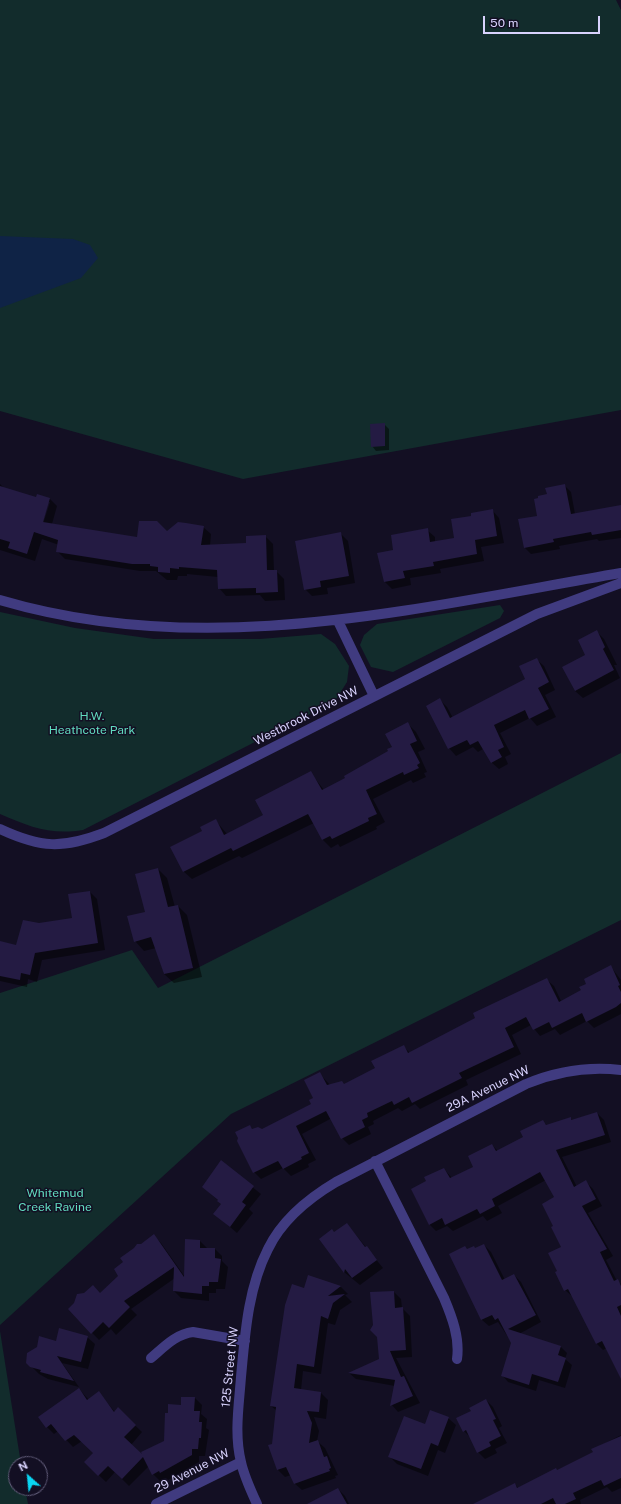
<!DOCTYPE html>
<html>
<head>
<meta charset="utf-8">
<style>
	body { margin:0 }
	#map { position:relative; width:621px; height:1504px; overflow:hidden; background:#130f23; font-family:"Public Sans",sans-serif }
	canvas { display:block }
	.north { position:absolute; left:8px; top:1456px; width:40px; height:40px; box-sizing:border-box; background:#130f23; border:1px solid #625d7a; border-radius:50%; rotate:333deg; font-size:11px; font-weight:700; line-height:16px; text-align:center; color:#d8d2fd }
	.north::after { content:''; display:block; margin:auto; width:14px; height:18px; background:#09d6f3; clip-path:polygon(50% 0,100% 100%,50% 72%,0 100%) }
	.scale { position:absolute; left:483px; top:16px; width:117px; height:18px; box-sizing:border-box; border:2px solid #d8d2fd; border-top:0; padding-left:5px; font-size:12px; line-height:14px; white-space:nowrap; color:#d8d2fd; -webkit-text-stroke:3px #130f23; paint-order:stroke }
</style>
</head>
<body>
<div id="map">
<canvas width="621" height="1504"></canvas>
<div class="north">N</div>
<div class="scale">50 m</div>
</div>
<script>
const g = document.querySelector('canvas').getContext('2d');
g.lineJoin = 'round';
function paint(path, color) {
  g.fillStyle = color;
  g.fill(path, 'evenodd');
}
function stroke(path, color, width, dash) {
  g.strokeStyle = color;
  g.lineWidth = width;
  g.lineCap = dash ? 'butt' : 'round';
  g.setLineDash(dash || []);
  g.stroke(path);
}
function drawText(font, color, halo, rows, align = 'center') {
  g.font = font + ' "Public Sans",sans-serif';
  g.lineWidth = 3;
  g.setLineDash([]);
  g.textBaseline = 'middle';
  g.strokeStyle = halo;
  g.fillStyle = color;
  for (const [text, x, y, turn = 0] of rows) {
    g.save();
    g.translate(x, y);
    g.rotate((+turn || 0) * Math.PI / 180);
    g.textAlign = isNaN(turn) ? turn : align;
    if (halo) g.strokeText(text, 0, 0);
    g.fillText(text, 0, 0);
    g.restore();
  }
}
const green = new Path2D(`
	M0,0H616L621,10V410L243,479L0,411Z
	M500,605L504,611L500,618L393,672L371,667L360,645L364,635L377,624Z
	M0,612L75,628L154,639H260L321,634L335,644L349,666L347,682L335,701L83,830C50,835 30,827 0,814Z
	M621,753V920L231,1114L0,1325V993L132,950L158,988Z
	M0,1331L21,1464H16V1488H25L28,1504H0Z`);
const water = new Path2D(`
	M0,236L73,239L90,245L98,258L81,278L0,308Z`);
const shadow = new Path2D(`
	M384,424L389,429V450L376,451L372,446Z
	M0,484L5,489L36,499H50L57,506L52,524L138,538L203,527L211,534L210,546L247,544L265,536L273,544L274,571H276L284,579L285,600L265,601L260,595L226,596L219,588L218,577L187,574V576H178L177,580H167L156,571H140L65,559L57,551L59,545L42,539L35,561L0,550ZM48,502H50L42,527L40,526Z
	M564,485L571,492L575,514L621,506V538L599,541L597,539L559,546L560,549L531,554L524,547L548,495Z
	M492,510L499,518L504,543L481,547L484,561L440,569L441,573L410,578L411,585L392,589L385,582L395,551L427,530L435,537V542L456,539L473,517Z
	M341,534L348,541L355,583L327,588L328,594L312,596L305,589Z
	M597,632L604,639L617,665H614L620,678L583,698L575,691L563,667L587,655Z
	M536,659L544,666L555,690L545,695L556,717L537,726L530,718L500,733L511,754L505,757L508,764L499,769L491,762L483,749L478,752L473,747L456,756L449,748L440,700L447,707L453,718L527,679Z
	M408,724L416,732L425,749L418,752L427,772L424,773L426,777L413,783L411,780L373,799L385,822L376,827L377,829L340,847L338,844L331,848L322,839L314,823L242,858L239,856L192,879L183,871L203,831L216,821L227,834L264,815L310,772L324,790L346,779L390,752Z
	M158,869L167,878L175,907L178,906L187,915L202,977L174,983L164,974L156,948L144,951L135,941L146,912Z
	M90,892L97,899L105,950L42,960L37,982L28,979L27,987L0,981V944L17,946L39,924L73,919Z
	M611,967L621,980V1014L594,1028L587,1021L560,1035L555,1029L540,1036L531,1025L512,1035L521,1054L466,1080L468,1085L420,1109L415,1104L402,1111L398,1108L373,1121L374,1124L368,1127L371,1134L349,1145L342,1138L332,1118L302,1134L316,1160L308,1164L309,1167L291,1176L283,1168L261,1179L254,1172L250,1126L253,1130H262L312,1104L320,1074L330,1085H345L377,1069L403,1046L410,1053L547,980L554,986L561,1001L582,991Z
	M597,1113L604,1120L611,1142L562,1157L577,1187L586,1182L593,1189L602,1206L588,1213L613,1256L606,1260L617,1281L621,1284V1377L607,1348L603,1350L596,1343L573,1297L565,1290L558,1271L562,1247L555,1226V1198L546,1180L498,1206L502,1213L487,1221L483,1216L453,1231L447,1226L436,1231L429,1224L428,1182L444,1169L452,1178L474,1167L492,1145L498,1151L524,1138L542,1121L548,1126Z
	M221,1162L261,1194L249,1209L253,1213L237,1233L215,1214L222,1204L203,1187Z
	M347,1224L383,1268L360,1285L344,1272L320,1239L335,1233Z
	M154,1236L161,1243L185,1277L200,1241L207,1248L215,1249L222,1256V1261L228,1267L225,1289H216V1293H209V1301L181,1298L174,1291L175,1278L131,1309L137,1315L116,1335L111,1329L99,1340L69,1309L100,1294L119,1276L125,1263L142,1244Z
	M484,1245L491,1252L505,1280L514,1275L521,1282L541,1322L519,1334L561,1347L567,1353L565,1359L572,1365L565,1388L539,1380L536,1391L508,1382L502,1375L512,1343L498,1322L489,1326L482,1320L450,1254L476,1249Z
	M309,1276L341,1287L348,1294L345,1295L352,1302L340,1310L335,1325L328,1323L321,1374L303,1371L301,1390L321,1393L328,1400L326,1419L314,1417L319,1431L317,1441L325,1448L338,1475L335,1476L336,1478L302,1490L294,1483L291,1475L285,1477L278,1470L273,1445L277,1411L271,1406Z
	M394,1292L401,1299L402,1308L410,1316L412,1357L396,1358L420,1403L398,1412L392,1405L395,1386L356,1379L349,1373L380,1360Z
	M87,1337L95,1344L88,1369L62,1363L79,1387L48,1379L39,1374L27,1362L56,1342Z
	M79,1389L89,1400L99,1393L115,1412L118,1409L142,1432L131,1445L144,1458L165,1442L169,1414L195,1398L202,1405L201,1414L207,1419L206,1428L209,1430L205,1456H199V1462L168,1480L166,1478L160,1481L153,1474L149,1466L129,1486L115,1472L106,1482L85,1462L94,1453L82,1441L73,1447L58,1431L54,1434L47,1427Z
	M486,1400L493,1407L502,1426L499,1428L507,1443L495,1449L497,1453L485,1459L478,1452L471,1438L464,1431L472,1412Z
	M448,1418L456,1425L445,1453L438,1450L428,1476L397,1464L389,1456L426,1425Z
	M621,1435V1488L612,1492L607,1487L580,1500L581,1504H483L515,1484L518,1488L594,1453L592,1450Z
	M338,1489L345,1496L349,1504H309Z`);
const building = new Path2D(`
	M385,423V446L371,447L370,424Z
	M565,484L571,514L621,505V530L592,535L591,532L553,539L554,542L524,548L518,519L537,516L534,499L538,498V496L547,494L545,488Z
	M0,486L36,497L37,494L50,498L43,522L137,537L139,521H157L167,531L178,522L186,523L204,526L201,545L246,543V536L266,535L267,570H277L278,592L256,593V588L218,589L217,570L179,567V569L170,568V573L158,572V567L150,566V564H132L56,552L58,540L34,532L27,554L8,548L10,542L0,539Z
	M493,509L497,536L475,540L477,554L433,562L434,566L403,571L405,578L384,582L377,553L393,550L391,535L428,528L430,542L454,538L451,519L471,516V513Z
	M341,532L349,576L320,581L321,587L304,590L295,541Z
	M597,630L605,647L603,649L614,670L575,691L562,667L585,655L578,640Z
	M537,658L549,682L538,688L549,709L529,719L525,710L494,725L504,747L498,750L502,757L491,763L478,741L470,745L467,740L448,749L426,706L440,698L450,718L525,679L519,666Z
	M408,722L417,741L410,744L420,763L417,765L419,768L404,775L403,772L366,790L377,814L368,818L369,821L332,839L330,836L322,840L308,814L233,851L231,848L183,872L170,847L202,831L200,827L216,819L224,835L263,815L255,800L311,771L322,790L345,778L344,776L388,751L387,749L392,747L385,734Z
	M158,868L168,907L178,905L193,968L164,974L151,937L134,942L127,916L145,912L135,874Z
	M90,891L98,943L35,953L30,975L21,973L20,980L0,976V941L16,945L23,920L39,923L72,918L68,894Z
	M611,965L620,985L618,986L621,992V1003L616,1007L586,1022L582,1013L552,1028L549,1022L533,1030L526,1017L505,1028L514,1047L459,1073L462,1078L412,1103L409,1097L394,1105L392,1101L367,1113L368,1117L362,1120L365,1127L341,1139L326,1111L296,1126L309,1153L301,1157L302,1159L283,1169L278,1161L253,1173L237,1141L238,1138L235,1132L250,1125L252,1129L258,1127L262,1129L311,1104L309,1100L313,1098L304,1080L320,1072L327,1085L342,1081L344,1084L375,1068L371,1061L404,1045L408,1053L475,1018L473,1013L547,978L559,1002L581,990L579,987L586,984L584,979Z
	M597,1112L605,1135L556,1150L574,1187L586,1180L596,1199L582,1206L607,1249L600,1252L614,1281L618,1279L621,1286V1305L617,1307L621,1316V1379L602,1341L596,1344L568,1289L564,1291L555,1272L557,1271L548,1253L561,1247L551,1227L553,1226L542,1204L554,1197L540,1172L492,1199L495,1206L480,1214L477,1209L445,1225L442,1218L429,1225L411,1189L426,1181L424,1177L444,1168L450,1178L473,1167L468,1156L492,1144L496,1151L523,1137L520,1131L543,1120L546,1125L571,1117V1120Z
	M221,1160L254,1186L242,1202L246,1205L230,1227L213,1214L221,1204L217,1201L218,1200L202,1187Z
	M347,1223L365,1247L367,1246L377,1260L352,1278L345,1269L344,1273L319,1239L332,1229L334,1232Z
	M154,1234L184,1277L185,1239L200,1240V1248H215V1258L221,1259L218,1282H209V1286H202V1294L173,1291L174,1267L124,1301L130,1307L109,1328L103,1322L91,1334L68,1309L74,1303L77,1294L84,1293L93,1285L100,1293L118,1276L114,1269L123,1262L120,1258L134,1248L137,1244H141Z
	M484,1244L502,1280L514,1274L536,1315L508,1329L561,1346L558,1355L566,1358L558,1382L532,1374L529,1385L501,1376L511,1343L498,1318L495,1320L492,1315L481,1320L449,1254L465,1246L467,1249L474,1246L475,1248Z
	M308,1275L341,1286L328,1296L345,1294L333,1303L328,1319L321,1316L314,1367L297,1364L294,1388L321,1392L319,1412L307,1411L312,1423L309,1443L318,1440L324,1457L327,1456L331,1468L329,1469L330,1471L294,1484L286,1467L277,1470L268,1445L272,1444L276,1407L270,1406L285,1305L292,1284L304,1288Z
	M394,1291L395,1308L403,1307L406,1350L390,1351L401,1377L404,1376L413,1396L390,1406L395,1380L348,1373L379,1359L377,1337L370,1330L373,1325L370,1292Z
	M59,1328L88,1336L81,1362L57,1356L74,1381L40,1372L41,1370L30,1367L26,1363L27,1353L37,1347L39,1336L56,1341Z
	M79,1388L87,1400L99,1391L114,1412L118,1407L136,1425L124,1437L142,1454L141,1452L164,1441L165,1413H168V1404L181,1405V1397H195L194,1411H200L199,1422H202L201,1438H199L198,1449H192V1455L160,1473L159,1471L152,1475L143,1457L122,1479L108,1466L98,1476L84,1462L93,1453L74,1435L65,1441L51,1424L46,1428L38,1417Z
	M486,1399L496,1419L493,1420L501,1436L489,1442L491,1446L477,1453L466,1430L463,1432L456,1418L471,1411L469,1408Z
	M430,1410L449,1417L438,1446L431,1443L421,1469L388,1457L404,1416L425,1424Z
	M621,1436V1478L604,1486L601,1480L573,1493L576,1499L565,1504H556L553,1498L541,1504H473L515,1483L517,1488L556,1468L557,1470L593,1452L591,1449Z
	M338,1488L347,1504H307Z`);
const minor = new Path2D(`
	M0,600C206,661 416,608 621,573
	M338,621L374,696
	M0,829C41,848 62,849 104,833L537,614L621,583
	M375,1161L444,1298C452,1317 460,1338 457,1359
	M151,1358C164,1347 176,1334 193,1332L245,1341
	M156,1504L241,1462
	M257,1504C251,1491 244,1476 241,1462C234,1434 239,1405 241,1377C245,1334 248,1288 268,1249C282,1220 309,1198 336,1182L526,1084C557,1071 587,1066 621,1070`);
const parkNames = [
	["H.W.",92,716],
	["Heathcote Park",92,730],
	["Whitemud",55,1193],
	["Creek Ravine",55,1207]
];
const streetNames = [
	["Westbrook Drive NW",306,716,-27],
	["29A Avenue NW",488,1089,-26],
	["125 Street NW",230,1367,-84],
	["29 Avenue NW",192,1471,-27]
];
paint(green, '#122c2c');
paint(water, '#0f2346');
paint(shadow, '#0007');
paint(building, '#241b43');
stroke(minor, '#403b80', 10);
drawText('12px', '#61dbbf', '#130f23', parkNames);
drawText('12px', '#d8d2fd', '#130f23', streetNames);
</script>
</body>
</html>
